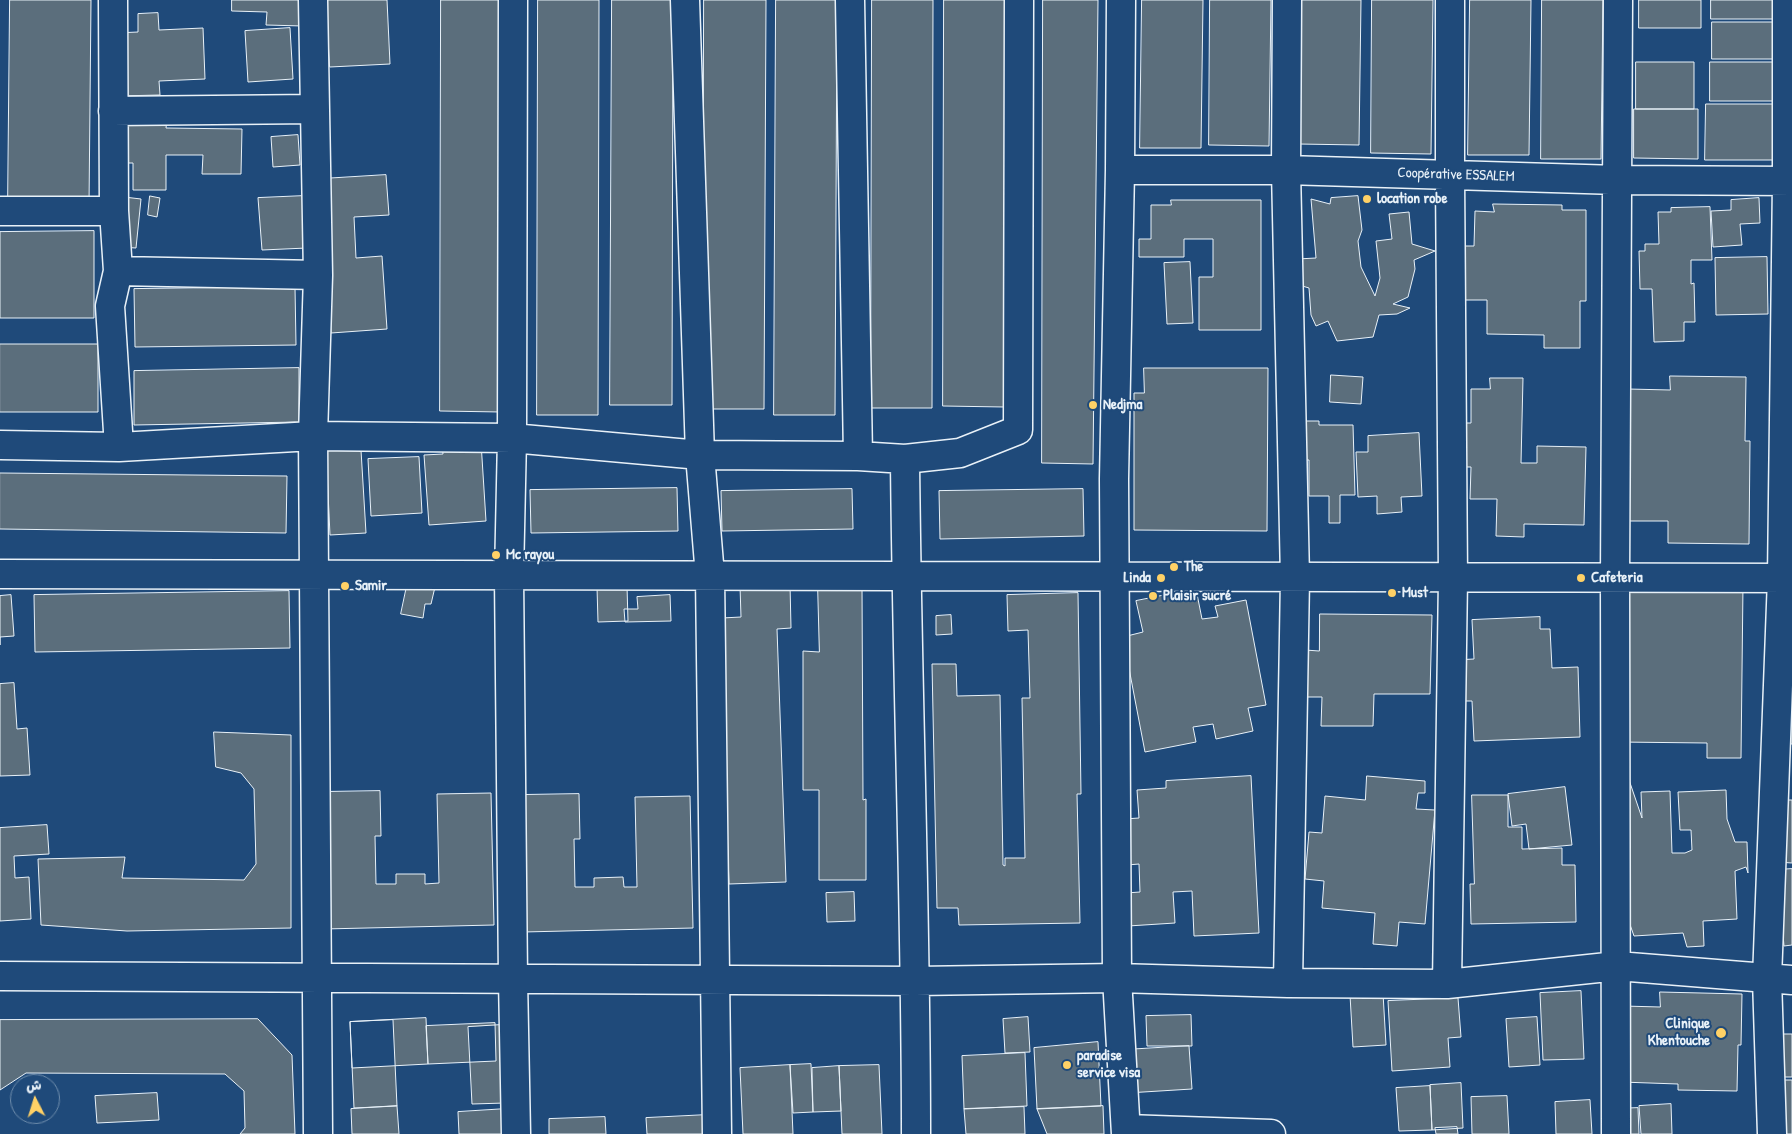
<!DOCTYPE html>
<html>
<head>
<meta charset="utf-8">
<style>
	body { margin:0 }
	#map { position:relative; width:1792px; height:1134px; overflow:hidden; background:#1f4a7a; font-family:"Patrick Hand","Playpen Sans Arabic",sans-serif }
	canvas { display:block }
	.north { position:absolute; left:10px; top:1074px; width:50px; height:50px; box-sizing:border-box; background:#1f4a7a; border:1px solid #6f8dac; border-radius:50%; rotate:355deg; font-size:14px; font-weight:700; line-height:20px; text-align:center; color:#e8f1f8 }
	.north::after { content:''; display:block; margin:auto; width:18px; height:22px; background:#ffd166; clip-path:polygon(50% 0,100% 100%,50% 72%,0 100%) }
</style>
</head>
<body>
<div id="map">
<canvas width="1792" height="1134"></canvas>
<div class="north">ش</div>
</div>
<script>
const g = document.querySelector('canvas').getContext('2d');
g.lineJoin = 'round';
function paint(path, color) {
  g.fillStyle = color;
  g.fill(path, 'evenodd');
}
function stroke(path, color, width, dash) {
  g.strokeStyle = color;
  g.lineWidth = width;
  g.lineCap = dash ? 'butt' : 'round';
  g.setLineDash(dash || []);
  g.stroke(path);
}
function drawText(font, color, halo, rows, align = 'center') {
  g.font = font + ' "Patrick Hand",sans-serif';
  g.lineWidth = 4;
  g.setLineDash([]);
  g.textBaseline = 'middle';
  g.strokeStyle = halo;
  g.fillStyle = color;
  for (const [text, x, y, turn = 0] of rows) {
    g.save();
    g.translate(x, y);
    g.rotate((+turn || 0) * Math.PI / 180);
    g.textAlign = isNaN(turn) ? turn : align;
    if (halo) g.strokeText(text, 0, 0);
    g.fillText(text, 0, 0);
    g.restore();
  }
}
const building = new Path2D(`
	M10,0H91L89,206L8,205Z
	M232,0H304L303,26L266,25L267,12L232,11Z
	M326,0H387L390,64L330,67Z
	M441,0H502L501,412L440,411Z
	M538,0H599L598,415H537Z
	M612,0H673L672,405H610Z
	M704,0H766L764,409H703Z
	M776,0H837L835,415H774Z
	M872,0H933L932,408H871Z
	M944,0H1005L1004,407L943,406Z
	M1043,0H1098L1093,464L1042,463Z
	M1142,0H1203L1201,148H1140Z
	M1210,0H1271L1269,146L1209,145Z
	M1300,0H1361L1359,145L1298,144Z
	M1372,0H1433L1431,154L1371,153Z
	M1470,0H1531L1529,155H1468Z
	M1542,0H1603L1601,159H1541Z
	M1639,0H1701V28H1639Z
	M1711,0H1776V19H1711Z
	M158,13L159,30L203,28L205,79L159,81L160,95L118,96L116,33L138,32V14Z
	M1712,22H1776V59H1712Z
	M290,28L293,79L248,82L245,31Z
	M1636,62H1694V109H1636Z
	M1710,62H1776V101H1710Z
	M1706,104H1778V160H1705Z
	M1634,109H1698V159L1634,158Z
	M121,118L167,119L166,128L242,129L241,174H202L203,155H166V190H133V163H120Z
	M298,135L300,165L273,167L271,137Z
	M386,175L389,215L354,217L356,258L382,256L387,329L331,333L321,179Z
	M150,196L160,198L157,217L148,215Z
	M304,196L307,248L262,250L258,198Z
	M1358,196L1362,230L1358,241L1361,267L1375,296L1380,278L1376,241L1392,239L1389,214L1409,212L1412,244L1435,251L1414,260L1415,269L1408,297L1393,304L1410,308L1397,314L1379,315L1373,337L1337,341L1328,321L1316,326L1311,315L1309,288L1299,285L1297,259L1316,258L1311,199L1330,204L1331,198Z
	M124,197L141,199L136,248L119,247Z
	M1759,198L1760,223L1740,224L1742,245L1713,247L1711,211L1731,210V200Z
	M1171,200H1261V330H1199V277H1213V239H1184V257H1139V239H1151V205H1171Z
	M1493,204L1562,205V210H1586V301H1580V348H1544V335L1487,334V300H1461V246H1474L1475,211L1494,212Z
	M1710,207L1712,260H1691V284L1694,283L1695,322H1684V341L1654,342L1652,289H1640L1639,251H1645V244H1659L1658,212H1671V208Z
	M94,231V318H0V232Z
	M1767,257L1768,314L1716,315L1715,258Z
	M1190,262L1193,323L1167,324L1164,263Z
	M295,287L296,345L135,347L134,289Z
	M0,344H98V412H0Z
	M299,368V422L134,425V371Z
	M1144,368H1268L1267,531L1134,530V393H1144Z
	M1331,375L1363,377L1361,404L1330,402Z
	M1670,376L1746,377L1745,441H1750L1749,544L1668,543V521H1626L1628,389L1670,390Z
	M1490,378H1523L1521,463H1537V446L1586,447L1584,525L1524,524V537L1496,536L1497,499H1470L1471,467H1457L1458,423H1471V389H1490Z
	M1294,421H1319V425H1353L1355,495H1340V523H1329V496H1309V460H1294Z
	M1419,433L1422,496L1401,497L1402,512L1377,514V496L1358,497L1356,452H1368V436Z
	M481,442L486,521L429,525L424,455L443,454L442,444Z
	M361,450L366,533L330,535L326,451Z
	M419,457L422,513L371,516L368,459Z
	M0,473L287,476L286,533L0,529Z
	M677,488L678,531L531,533L530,490Z
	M852,489L853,529L722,531L721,491Z
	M1083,489L1084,536L940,539L939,491Z
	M408,581L435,587L431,604H425L423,618L401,614Z
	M1621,583L1743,585L1741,758H1707V743L1618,742Z
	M790,584L791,628L777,629L786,882L729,884L724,746H726L722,618L741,617L740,586Z
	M627,586L628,621L598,622L597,587Z
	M818,586H862L863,800L866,799V880H819V790H803V651L819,652Z
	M1196,589L1202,619L1218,617L1215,606L1246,600L1266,705L1248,708L1253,731L1216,739L1213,724L1193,727L1196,742L1145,752L1123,637L1143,632L1136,601Z
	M289,591L290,648L35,652L34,595Z
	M1078,593L1081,794H1077L1080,923L959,925L958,908H937L932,664H956L957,696L1000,695L1003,865L1005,866V858H1025L1022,698H1030L1028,630L1008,631L1007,595Z
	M11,595L14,636L0,637V645V596Z
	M670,595L671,621L625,622L624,609H638L637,597Z
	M1320,614L1432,615L1430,694H1374L1373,726H1321L1322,697H1304L1305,650L1319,651Z
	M951,615L952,634L936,635V616Z
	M1540,617V629H1550L1552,668L1578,667L1580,737L1474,741L1472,701H1456L1454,660L1474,659L1472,620Z
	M14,683L17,729L27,728L30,775L0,776V684Z
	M1792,685V744H1790L1783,686Z
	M214,732L291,735V928L127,931L41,925L38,859L125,857L122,878L244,880L256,864L254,789L241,773L216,767Z
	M1627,774L1642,818L1641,792L1670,791L1672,853H1685L1692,850L1691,830H1680L1678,792L1726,790L1727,819L1735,842H1747L1748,873L1746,867L1735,871L1737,919L1703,921L1704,946L1687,947L1683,933L1634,936L1622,902L1620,851L1630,848Z
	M1251,776L1259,933L1194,936L1192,891L1173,892L1175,923L1128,926L1126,893L1140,892L1139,864L1127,865L1124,819L1139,818L1137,790L1166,788V781Z
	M1367,776L1425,781V793H1418L1416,809L1435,810L1425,924L1399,922L1397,946L1373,944L1375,913L1322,908L1324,881L1305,879L1309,832L1322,833L1325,796L1365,800Z
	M1565,787L1572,845L1529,849L1526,824L1512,826L1508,794Z
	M380,791L381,836H375L376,884H396V874H425V884L439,883L437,794L491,793L494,925L324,929L321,792Z
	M579,794L580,839H574L575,887H594V878L623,877L624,887H637L635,797L690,796L693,928L523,932L520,795Z
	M1472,795H1508V827H1522V849L1562,848V865H1575L1576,922L1471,924L1470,884H1474Z
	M1780,800H1792V863L1778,862Z
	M47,825L49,854L14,856L15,878L29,877L31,919L0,921V828Z
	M1792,869V945L1784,946L1777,870Z
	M854,892L855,921L827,922L826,893Z
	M1581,991L1584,1059L1543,1060L1540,993Z
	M1660,992L1742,994L1741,1045H1738L1737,1091L1678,1090V1084L1621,1082L1623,1006L1660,1007Z
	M1383,993L1386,1045L1353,1047L1350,995Z
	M1458,998L1461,1037L1448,1038L1450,1067L1392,1071L1388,1001Z
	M1191,1015L1192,1046H1147L1146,1016Z
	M1028,1017L1030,1052L1005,1053L1003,1019Z
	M1537,1017L1540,1065L1509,1067L1506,1019Z
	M426,1018L428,1064L352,1068L350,1022Z
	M258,1019L292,1055L295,1134H240L245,1128L244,1091L225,1074L26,1073L0,1090V1020Z
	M393,1020L397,1106L354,1108L350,1022Z
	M495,1023L496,1061L428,1064L426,1026Z
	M501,1025L505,1103L472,1104L468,1027Z
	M1776,1034H1792V1077H1776Z
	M1098,1042L1101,1106L1037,1109L1034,1048Z
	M1189,1046L1192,1089L1127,1093L1124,1050Z
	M1025,1053L1027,1106L964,1109L962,1056Z
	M811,1064L813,1112L793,1113L790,1065Z
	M790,1065L793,1134H743L740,1068Z
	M879,1065L882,1134H842L839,1066Z
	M839,1066L841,1111L813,1112L812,1068Z
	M1772,1080H1792V1134H1770Z
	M1461,1083L1463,1128L1432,1130L1430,1085Z
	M1430,1086L1432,1130L1399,1131L1396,1088Z
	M157,1093L159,1120L97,1123L95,1096Z
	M1507,1096L1509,1134H1472L1471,1097Z
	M1590,1100L1592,1134H1556L1555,1102Z
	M1671,1104L1672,1134H1641L1639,1106Z
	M397,1106L399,1134H352L351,1109Z
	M1103,1106L1104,1134H1047L1037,1109Z
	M1024,1107L1025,1134H966L964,1109Z
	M1638,1108L1639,1134H1616L1615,1109Z
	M506,1109L507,1134H459L458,1112Z
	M707,1115L708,1134H647L646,1118Z
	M605,1117L606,1134H549V1119Z
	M1457,1127L1458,1134H1436L1435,1128Z`);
const street = new Path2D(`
	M113,0L114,211L118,271L110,306L119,447
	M313,0L318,275L313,436L318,1134
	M513,0L512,438L509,576L513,979L516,1134
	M685,0L700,455L710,576L717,1134
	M850,0L858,456
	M1121,0L1120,170L1114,479L1117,978L1126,1134
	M1287,0L1286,170L1295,578L1288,983
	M113,111L315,109
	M1120,170H1286L1618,180L1792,181
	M0,211H114
	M118,271L318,275
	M0,445L119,447L313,436L512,438L700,455L858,456L905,459L960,453L1018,430L1019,0
	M905,459C907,684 916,909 916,1134
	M0,574L1792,578
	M0,976L916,981L1117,978L1288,983L1447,984L1617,966L1792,980
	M1447,984L1453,578L1450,175V0
	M1126,1129L1271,1134
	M1616,1134L1615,579L1618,0
	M1772,1134L1767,979L1782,578L1787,181V0`);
const markers = [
	[1367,199,5,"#ffd166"],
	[1093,405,5,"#ffd166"],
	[496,555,5,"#ffd166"],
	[1174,567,5,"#ffd166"],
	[1161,578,5,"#ffd166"],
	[1581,578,5,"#ffd166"],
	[345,586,5,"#ffd166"],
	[1392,593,5,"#ffd166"],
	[1153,596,5,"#ffd166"],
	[1721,1033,6,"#ffd166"],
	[1067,1065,5,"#ffd166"]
];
const streetNames = [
	["Coopérative ESSALEM",1456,175,2]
];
const poiNames = [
	["location robe",1377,199],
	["Nedjma",1103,405],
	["Mc rayou",506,555],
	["The",1184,567],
	["Linda",1151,578,"right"],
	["Cafeteria",1591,578],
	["Samir",355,586],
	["Must",1402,593],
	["Plaisir sucré",1163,596],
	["Clinique",1710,1024,"right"],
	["Khentouche",1710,1041,"right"],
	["paradise",1077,1056],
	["service visa",1077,1073]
];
paint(building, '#5b6e7c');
stroke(building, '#e8f1f8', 1);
stroke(street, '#e8f1f8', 31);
stroke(street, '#1f4a7a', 28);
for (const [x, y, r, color] of markers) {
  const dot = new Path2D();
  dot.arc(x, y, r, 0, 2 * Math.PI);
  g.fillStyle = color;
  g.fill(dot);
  stroke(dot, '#1f4a7a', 2);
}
drawText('15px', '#e8f1f8', '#1f4a7a', streetNames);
drawText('bold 15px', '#e8f1f8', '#1f4a7a', poiNames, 'left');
</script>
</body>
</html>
